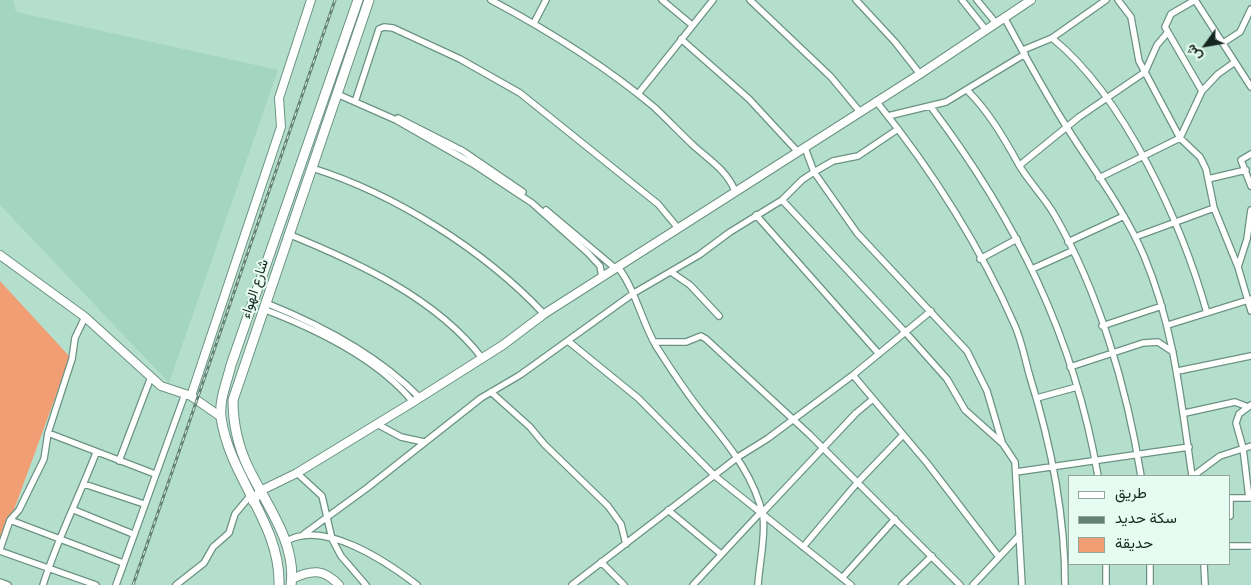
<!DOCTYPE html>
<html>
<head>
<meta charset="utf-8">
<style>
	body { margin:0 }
	#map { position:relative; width:1251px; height:585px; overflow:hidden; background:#b5dfcd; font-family:"Space Grotesk",Vazirmatn,sans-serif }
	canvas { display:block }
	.legend { position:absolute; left:1068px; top:475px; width:162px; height:90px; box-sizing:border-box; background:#e6fbf1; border:1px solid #93a69d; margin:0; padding:6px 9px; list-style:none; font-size:15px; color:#162620 }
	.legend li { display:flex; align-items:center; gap:10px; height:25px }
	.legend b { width:25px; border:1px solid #93a69d }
	.north { position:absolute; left:1181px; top:20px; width:50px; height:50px; -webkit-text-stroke:4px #e6fbf1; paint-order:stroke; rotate:238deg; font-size:14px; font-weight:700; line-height:20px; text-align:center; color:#162620 }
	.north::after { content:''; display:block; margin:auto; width:18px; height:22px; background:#162620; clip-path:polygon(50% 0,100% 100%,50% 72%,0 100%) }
</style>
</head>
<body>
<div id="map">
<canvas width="1251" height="585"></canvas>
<ul class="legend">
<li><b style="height:6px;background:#fff"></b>طريق</li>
<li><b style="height:6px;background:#658276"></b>سكة حديد</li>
<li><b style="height:14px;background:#f19e74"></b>حديقة</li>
</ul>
<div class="north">ش</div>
</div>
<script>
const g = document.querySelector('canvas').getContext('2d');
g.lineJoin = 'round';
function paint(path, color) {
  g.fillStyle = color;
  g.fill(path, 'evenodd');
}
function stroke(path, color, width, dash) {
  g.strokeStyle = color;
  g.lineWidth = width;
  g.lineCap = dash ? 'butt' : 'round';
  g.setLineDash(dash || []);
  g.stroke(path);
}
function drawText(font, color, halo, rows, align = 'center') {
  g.font = font + ' "Space Grotesk",Vazirmatn,sans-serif';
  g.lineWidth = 4;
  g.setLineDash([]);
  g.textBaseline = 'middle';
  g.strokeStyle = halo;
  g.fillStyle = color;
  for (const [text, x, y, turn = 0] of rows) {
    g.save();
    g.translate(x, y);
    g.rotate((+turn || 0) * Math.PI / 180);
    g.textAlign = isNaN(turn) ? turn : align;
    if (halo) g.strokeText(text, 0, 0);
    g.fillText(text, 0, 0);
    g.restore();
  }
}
const built = new Path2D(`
	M0,0H13L16,12L278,70L169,383L0,205Z`);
const green = new Path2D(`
	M0,281L70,357L0,548Z`);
const street = new Path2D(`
	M491,0C549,31 604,65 654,107C668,120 681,134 695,147C711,161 727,171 735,191
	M662,0L692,25
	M750,0L831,77L860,112
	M856,0L895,42L920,74
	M962,0L986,30
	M977,0L996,23
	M1118,0L1131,17L1139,61L1180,138L1200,157L1206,169L1214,208L1238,267L1251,311
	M1195,0L1171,14L1165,27L1202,91
	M1195,0L1251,87
	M1004,17C1024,54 1044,91 1066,126C1093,169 1124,209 1144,256C1174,327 1181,401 1192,476
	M534,23L546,0
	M1052,38C1125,97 1182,224 1207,313
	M681,39L749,99L798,152
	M1223,43L1240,32L1251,9
	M1023,50L1052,38L1106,0
	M967,90C989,112 1004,138 1019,165C1029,182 1044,197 1054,214C1099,292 1127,388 1141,476
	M337,94L396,120L473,164L532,203L588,253L600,266L602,277
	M638,94L713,0
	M876,101C931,169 980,246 1015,326C1022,342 1025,360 1030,377C1051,444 1065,514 1065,585
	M355,102L379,29L384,27L393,28L460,59L520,93L658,204L678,228
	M931,107C1016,220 1074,336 1098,476
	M888,116L946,102L1025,54
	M398,118L463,151L523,192
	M805,148L814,172L857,233L967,351L987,391L1002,442
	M1251,154L1241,160L1251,186
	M1020,165L1079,117L1145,72L1157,45L1168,32
	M312,168C395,194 484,250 544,314
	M1099,178L1180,138L1202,91L1218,74L1235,62
	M1208,179L1246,170
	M782,200L906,333L947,379L965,410L1003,444L1015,462L1022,585
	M546,210L615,268
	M756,215L879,354
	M288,234C357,262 436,298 482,358
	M1135,237L1214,208
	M1068,242L1124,216
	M980,259L1017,239
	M618,267C636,291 641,320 656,346C672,371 689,398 709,421C732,449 755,479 763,516C766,535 759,566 758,585
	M1238,267L1247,239L1251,210
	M1032,269L1072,251
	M671,272L690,285L719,316
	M266,303C321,325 378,355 420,398
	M263,309C316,329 377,358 413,402
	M1168,325L1251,299
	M1102,326L1162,306
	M568,341L638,398L715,476L851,585
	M654,342H686L701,336L706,339L809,434L960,585
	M1070,367L1143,343L1158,342L1173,352
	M1178,371L1251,356
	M853,375L927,463L999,557
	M491,392L530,427L544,444L608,506L621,524L626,544
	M1037,398L1077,387
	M1185,413L1235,402L1248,407
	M377,424L401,437L424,442
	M48,433L155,474
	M119,461L151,377
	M1016,472L1189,447
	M297,473L322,496L332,539L341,556L366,585
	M1193,476L1220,456L1251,446
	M84,484L144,504
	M1230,498H1251
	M1249,498L1243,448L1236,423L1239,414L1251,405
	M74,510L133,534
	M668,510L721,554
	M762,513L856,413L873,399
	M1230,516V498
	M10,520L123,563
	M304,534L367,488L481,398L520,375L634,293L699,255L730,232L782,200L802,180L814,172L833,161L858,156L898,129
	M285,542C323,518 387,562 417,585
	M1230,546H1251
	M803,547L857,483L903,435
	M0,549L10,520L19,510L44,459L48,433L72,359L75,338L85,317
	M0,551L96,585
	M601,562L624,585
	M1150,564V585
	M1204,564L1205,585
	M842,578L895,519
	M0,582L8,585
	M43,585C57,540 79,497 96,453
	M116,585L185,394
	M176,585L204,563L213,547L229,533L235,514L250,496
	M572,585L738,457L767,439L853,375L931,311
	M693,585L760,513
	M902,585L932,556
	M973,585L1019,536
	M1106,585V564`);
const secondary = new Path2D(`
	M0,255L85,317L161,386L191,396L221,417
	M191,396L281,127L279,98L311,0
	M253,502L260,491L297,473L413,402L503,345L544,314L920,74L1031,0
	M292,579C312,569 324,569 339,585`);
const primary = new Path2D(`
	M279,585C281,524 229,477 221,417C219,400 227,382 231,365L358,0
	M291,585C297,543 265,503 248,467C238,446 233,423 233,400L369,0`);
const rail = new Path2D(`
	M133,585L335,0`);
const streetNames = [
	["شارع الهواء",255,289,-72]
];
paint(built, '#a3d5c0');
paint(green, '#f19e74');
stroke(street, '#6b9282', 8);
stroke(secondary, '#6b9282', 10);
stroke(primary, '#6b9282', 11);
stroke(street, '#fff', 5.5);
stroke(secondary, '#fff', 8);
stroke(primary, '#fff', 9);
stroke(rail, '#658276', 3);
stroke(rail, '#e6fbf1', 1, [4]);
drawText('14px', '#162620', '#e6fbf1', streetNames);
</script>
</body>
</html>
